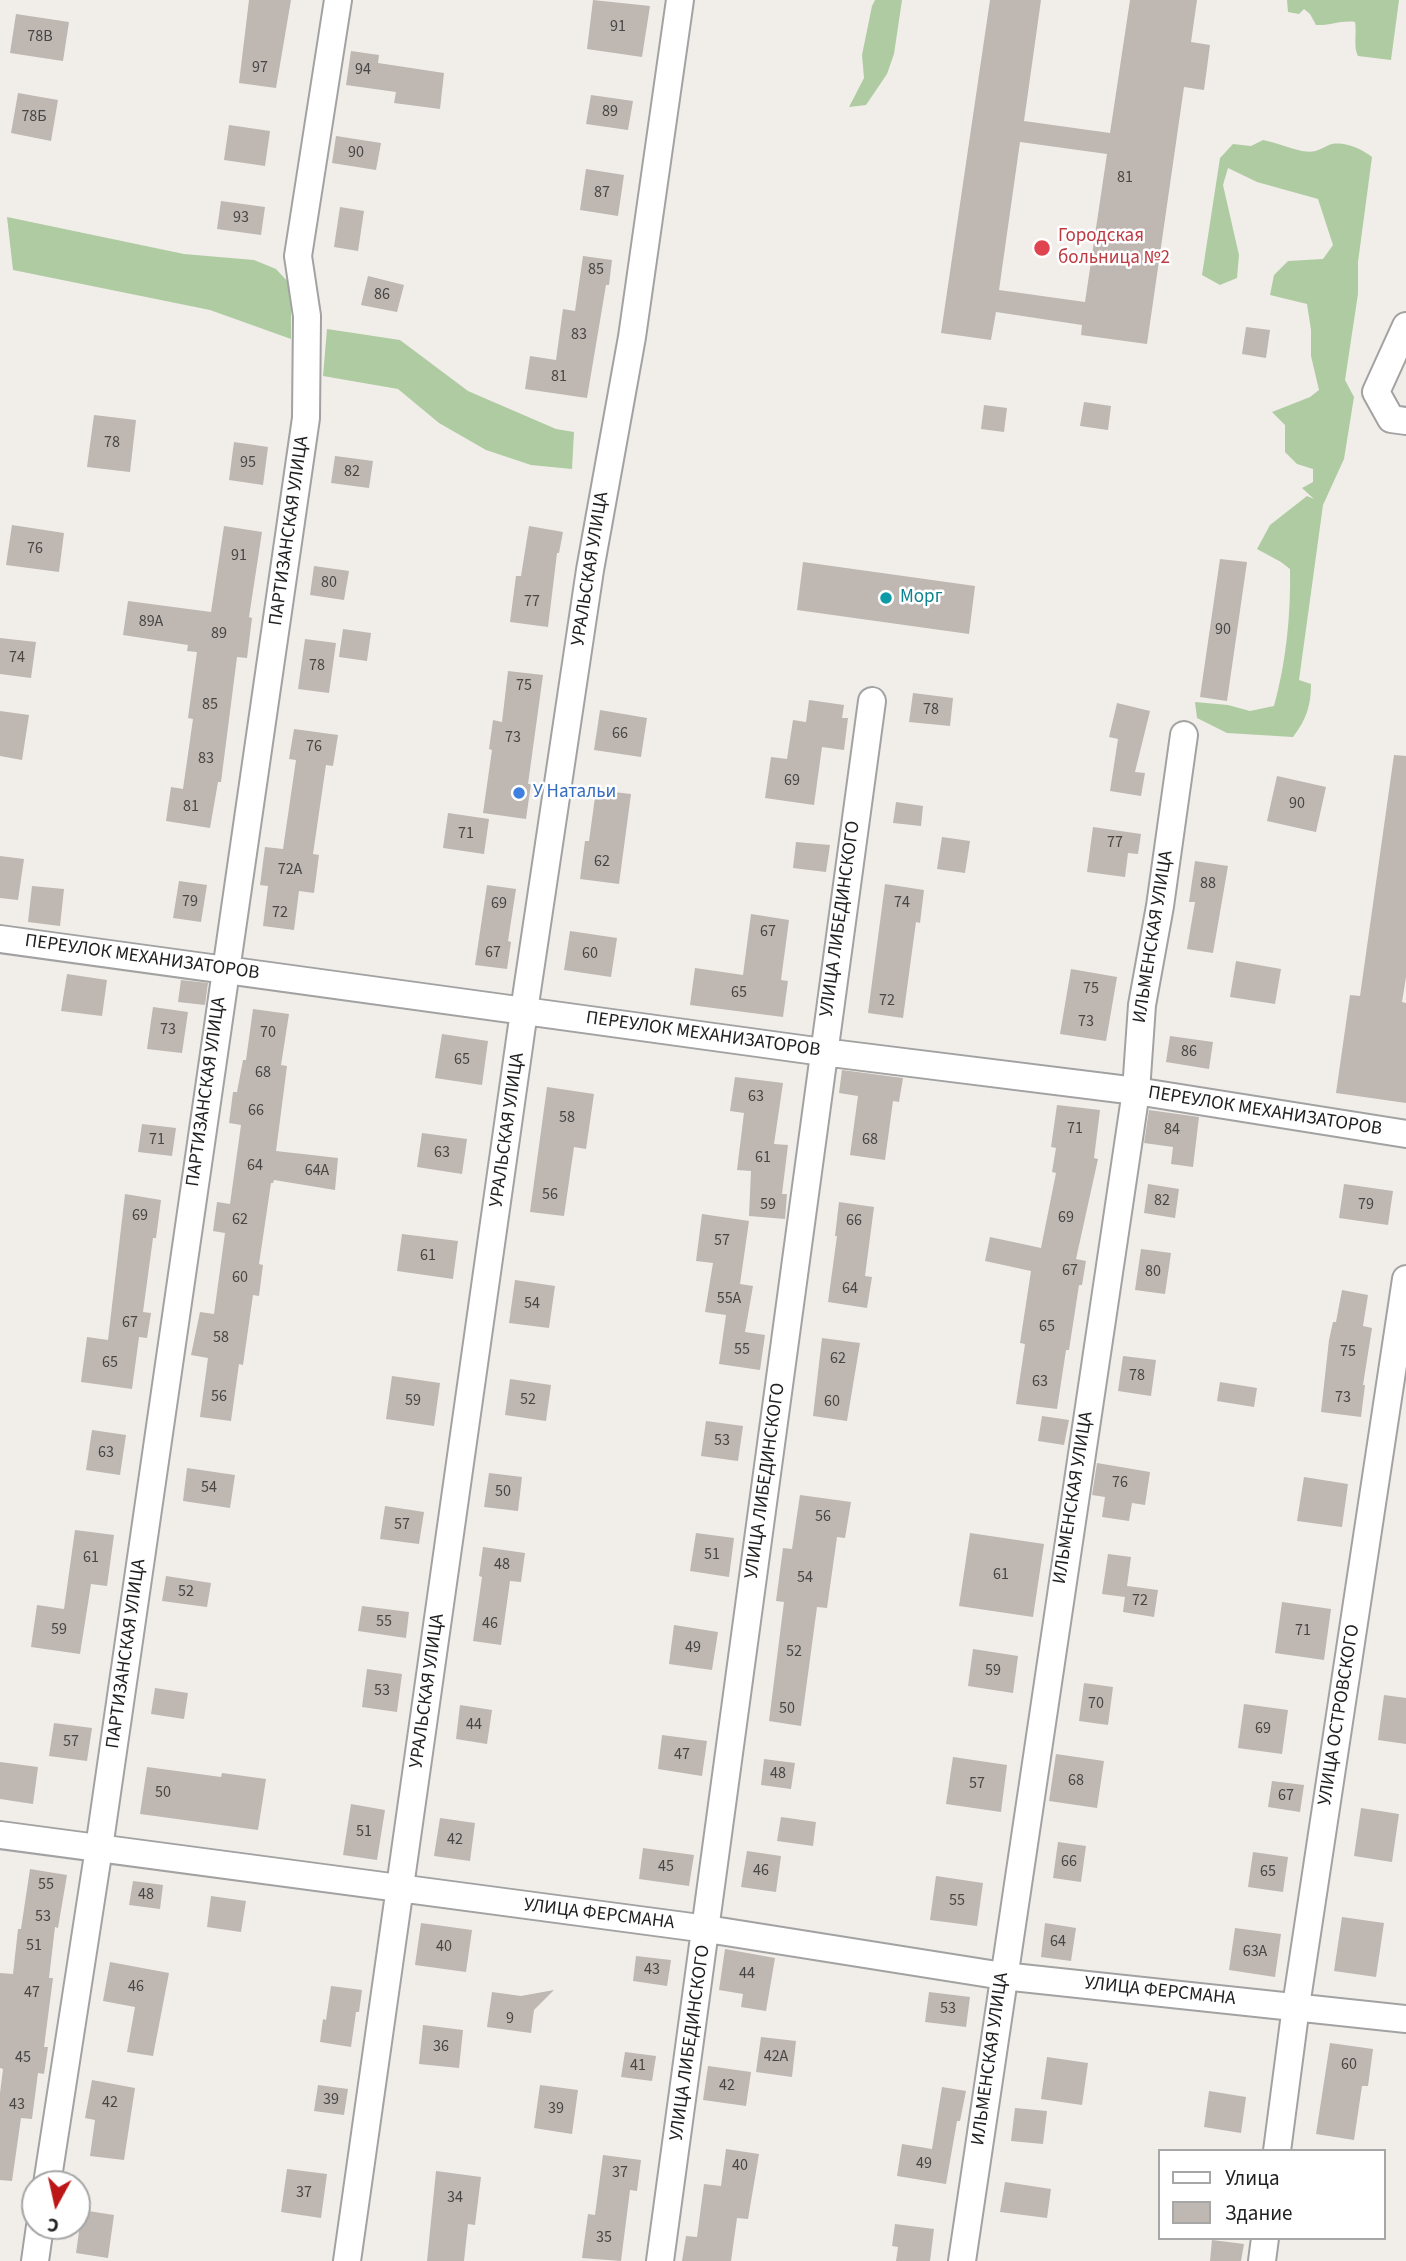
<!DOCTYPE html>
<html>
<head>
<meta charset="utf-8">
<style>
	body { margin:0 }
	#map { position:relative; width:1406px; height:2261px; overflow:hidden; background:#f1eee9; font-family:"Source Sans 3",sans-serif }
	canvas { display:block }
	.legend { position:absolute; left:1158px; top:2149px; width:228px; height:91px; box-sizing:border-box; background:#fff; border:2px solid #a6a6a6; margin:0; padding:9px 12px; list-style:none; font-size:21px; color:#212121 }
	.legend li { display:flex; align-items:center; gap:14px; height:35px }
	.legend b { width:35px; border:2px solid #a6a6a6 }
	.north { position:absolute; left:21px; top:2170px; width:70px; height:70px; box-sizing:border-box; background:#fff; border:2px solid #a6a6a6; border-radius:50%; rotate:188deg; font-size:19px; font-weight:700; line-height:28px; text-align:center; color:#212121 }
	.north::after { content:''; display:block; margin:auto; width:24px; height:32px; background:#bd1617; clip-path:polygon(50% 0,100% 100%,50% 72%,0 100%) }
</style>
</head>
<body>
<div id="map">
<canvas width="1406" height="2261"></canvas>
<ul class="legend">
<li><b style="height:9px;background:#fff"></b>Улица</li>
<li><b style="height:19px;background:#beb7b2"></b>Здание</li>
</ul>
<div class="north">С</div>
</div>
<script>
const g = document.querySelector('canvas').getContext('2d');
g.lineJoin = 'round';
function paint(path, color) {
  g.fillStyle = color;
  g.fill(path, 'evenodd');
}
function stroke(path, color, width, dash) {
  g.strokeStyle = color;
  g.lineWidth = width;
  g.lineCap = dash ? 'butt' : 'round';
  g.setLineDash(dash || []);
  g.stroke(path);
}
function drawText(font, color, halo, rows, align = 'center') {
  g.font = font + ' "Source Sans 3",sans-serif';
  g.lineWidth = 5;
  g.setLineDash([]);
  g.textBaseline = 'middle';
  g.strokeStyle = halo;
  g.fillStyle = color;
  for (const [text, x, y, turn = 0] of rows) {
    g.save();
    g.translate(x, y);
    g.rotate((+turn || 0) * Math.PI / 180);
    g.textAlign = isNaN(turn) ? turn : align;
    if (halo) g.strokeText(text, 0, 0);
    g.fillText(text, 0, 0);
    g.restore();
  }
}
const forest = new Path2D(`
	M875,0H902L894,54L887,74L866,105L849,107L864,78L862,55L872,6Z
	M1287,0H1399L1391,60L1358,56C1353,47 1357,33 1355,22C1341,20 1330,26 1316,25L1310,14L1304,9L1299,14L1288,12Z
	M1263,140C1277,143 1289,148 1302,151C1316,153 1318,150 1329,145C1342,140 1362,149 1372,157L1358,262V294L1345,380L1354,397L1344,459L1323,505L1299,680L1311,684C1311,706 1306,720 1293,737L1227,733L1197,718L1195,702L1228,705L1250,711L1274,706C1286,663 1291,614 1290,569L1281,562L1257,549L1270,525L1307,496L1314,499L1302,488L1313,482V469L1297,464L1285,452V425L1272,412L1310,397L1319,390L1311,356V330L1307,304L1270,295L1274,275L1288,261L1323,259L1333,245L1318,199L1257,182L1228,168L1223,185L1239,255L1237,278L1220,285L1202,275L1220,158L1233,144L1251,146Z
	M7,217L184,254L254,260L276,269L291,285V339L210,310L13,270Z
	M327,329L400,340L468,391L556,429L574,432L572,469L531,465L486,450L439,423L398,389L323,376Z`);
const building = new Path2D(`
	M249,0H291L276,88L239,83Z
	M593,0L650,6L642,57L587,49Z
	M990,0H1041L1024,121L1110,133L1130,0H1197L1191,42L1210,45L1204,90L1184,87L1147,344L1081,335L1082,325L996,312L991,340L941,333ZM1020,142L1107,154L1085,302L999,290Z
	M16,14L69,22L63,61L10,53Z
	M351,51L379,55L378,63L444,73L440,109L394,103L396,92L346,85Z
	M18,93L58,100L51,141L11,133Z
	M591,95L633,101L628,130L586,124Z
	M229,125L270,131L265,166L224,160Z
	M336,136L381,143L376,170L332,163Z
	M586,169L624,175L618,216L580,210Z
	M221,201L265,207L261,235L217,229Z
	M340,207L364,211L358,251L334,247Z
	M583,256L612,260L609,285H606L587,398L525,389L530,356L556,360L563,309L575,311Z
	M368,276L404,285L397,312L361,305Z
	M1246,327L1270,330L1266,358L1242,354Z
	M1084,402L1111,406L1108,430L1080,426Z
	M984,405L1007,408L1004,432L981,429Z
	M94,415L136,420L130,472L87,467Z
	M234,442L268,447L263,485L229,480Z
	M335,456L373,461L369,488L331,483Z
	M12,525L64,533L59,572L6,565Z
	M224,526L262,532L249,617L252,618L247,658L237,657L221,782H218L210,828L166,821L171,787L183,789L193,719L188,718L197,652L187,651L188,645L123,635L128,601L211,612Z
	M529,526L563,532L559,553H557L548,627L510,622L516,576H521Z
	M1220,559L1247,562L1227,701L1200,697Z
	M803,562L975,586L969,634L797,610Z
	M314,566L349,571L344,600L310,595Z
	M343,629L371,633L367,661L339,657Z
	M0,638L36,642L31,678L0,674Z
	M305,639L336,643L329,693L298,689Z
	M508,671L543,675L528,784H531L526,819L483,813L492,750L489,749L493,720L502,722Z
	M913,693L953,698L950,726L909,722Z
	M809,700L844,705L842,718H848L844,750L822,747L814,805L765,798L771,757L787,759L793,720L806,722Z
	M1117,703L1150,711L1135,772L1145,773L1141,796L1110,791L1118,739L1109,737Z
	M600,710L647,718L641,757L594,750Z
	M0,711L29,715L22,760L0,756Z
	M294,729L338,735L333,766L326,765L313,854L319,855L314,893L299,891L294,930L263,926L268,886L260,885L265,847L283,849L296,760L289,759Z
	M1394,755L1406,756V977L1402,1002L1406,1003V1103L1336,1093L1350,995L1360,996Z
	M1277,776L1326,787L1316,832L1267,821Z
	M596,790L631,794L619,884L580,879L585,841H589Z
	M896,802L923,806L921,826L893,823Z
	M448,813L489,819L484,854L443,848Z
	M1093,827L1141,834L1138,854L1128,853L1125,877L1087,872Z
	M942,837L970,841L965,873L937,869Z
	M796,842L830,845L826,872L793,868Z
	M0,856L24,859L18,900L0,898Z
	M1195,861L1228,866L1213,953L1187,949L1195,902H1189Z
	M179,881L207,885L201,922L173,918Z
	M885,884L924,890L920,923L916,922L903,1018L868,1013Z
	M487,885L516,889L508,941L511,942L507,969L475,965Z
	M32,886L64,889L60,926L28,922Z
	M751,914L789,920L781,980L788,981L783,1017L690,1005L695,968L743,975Z
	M570,931L617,938L611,977L564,970Z
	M1236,961L1281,969L1275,1004L1230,997Z
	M1071,969L1117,977L1106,1041L1060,1034Z
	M67,974L107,980L102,1016L61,1011Z
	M181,980L208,983L205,1005L178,1002Z
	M153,1007L188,1012L182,1053L147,1049Z
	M253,1009L289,1014L281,1065L287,1066L276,1151L338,1158L335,1190L274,1180L273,1183H271L259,1264L263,1265L259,1296L253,1295L243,1365L239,1364L231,1421L200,1417L208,1358L191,1355L200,1312L214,1314L225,1233L213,1231L217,1202L230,1204L241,1125L229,1123L233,1092H237L243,1060H246Z
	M442,1034L488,1041L482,1085L435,1078Z
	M1170,1036L1213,1042L1209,1069L1166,1062Z
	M842,1070L903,1078L899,1102L893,1101L885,1160L850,1155L858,1096L839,1093Z
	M735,1077L783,1083L774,1144L788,1145L782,1194H787L785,1219L749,1216L751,1171L737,1170L744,1113L730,1111Z
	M547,1087L594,1094L586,1149L574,1147L564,1216L530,1212Z
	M1057,1105L1100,1110L1094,1158L1098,1159L1076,1259L1086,1261L1082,1285H1079L1069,1350H1066L1057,1409L1016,1404L1025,1344L1020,1343L1031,1271L985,1261L990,1237L1041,1248L1056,1173L1052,1172L1056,1148L1051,1147Z
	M1149,1110L1199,1117L1193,1167L1171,1164L1173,1147L1144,1143Z
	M142,1124L176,1128L172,1156L138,1152Z
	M422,1133L467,1139L462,1174L417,1167Z
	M1148,1184L1179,1189L1175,1218L1144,1213Z
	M1344,1184L1393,1191L1388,1225L1339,1218Z
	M125,1194L161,1200L156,1238H153L143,1312L151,1313L147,1338L139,1337L132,1389L81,1382L87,1337L108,1340Z
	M839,1202L874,1207L865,1276L872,1277L867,1308L828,1302L837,1236H835Z
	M702,1214L749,1221L740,1284L753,1286L745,1332L765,1335L760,1370L719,1364L726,1315L705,1312L713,1263L696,1261Z
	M402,1234L458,1241L453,1279L397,1271Z
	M1141,1249L1171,1253L1165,1294L1135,1290Z
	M515,1280L555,1286L549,1328L509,1323Z
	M1342,1290L1368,1295L1363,1326L1372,1328L1363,1385H1365L1361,1417L1321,1412L1329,1340L1333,1322H1336Z
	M822,1338L860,1343L847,1421L813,1416Z
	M1123,1356L1156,1360L1151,1396L1118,1391Z
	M392,1376L440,1383L434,1426L386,1419Z
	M510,1379L551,1385L546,1421L505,1415Z
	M1220,1382L1257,1388L1254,1407L1217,1401Z
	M1042,1416L1069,1420L1064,1445L1038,1441Z
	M706,1421L743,1426L738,1461L701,1456Z
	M92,1430L126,1435L120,1475L86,1470Z
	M1097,1463L1150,1472L1145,1505L1132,1503L1129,1521L1102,1517L1105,1497L1092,1495Z
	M187,1468L235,1475L230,1508L183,1501Z
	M489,1473L522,1477L518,1511L484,1507Z
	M1304,1477L1348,1484L1342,1527L1297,1521Z
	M800,1495L851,1502L845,1538L837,1537L827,1608L817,1607L801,1726L769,1721L784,1602L776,1601L783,1548L792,1549Z
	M385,1506L424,1512L419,1544L380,1539Z
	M75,1530L114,1535L107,1586L91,1584L80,1654L31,1647L37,1605L64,1609Z
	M696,1533L734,1538L729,1577L690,1571Z
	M970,1533L1044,1544L1033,1617L959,1606Z
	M483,1547L525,1553L521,1582L510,1581L501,1645L473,1641L482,1577L479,1576Z
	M1108,1554L1131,1557L1127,1586L1158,1590L1154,1617L1123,1612L1125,1597L1102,1594Z
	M166,1576L211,1583L207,1607L162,1601Z
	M1282,1602L1331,1609L1324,1660L1275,1653Z
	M362,1606L409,1612L406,1638L358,1631Z
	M674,1625L718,1632L712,1670L669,1664Z
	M973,1649L1018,1656L1013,1693L968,1686Z
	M367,1669L402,1674L397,1712L362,1707Z
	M1084,1683L1113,1687L1108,1725L1079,1721Z
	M155,1688L188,1693L184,1719L151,1714Z
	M1384,1695L1406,1698V1744L1378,1740Z
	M1244,1704L1288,1710L1282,1754L1238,1748Z
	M460,1705L492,1710L487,1744L456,1739Z
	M54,1723L92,1728L87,1761L49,1756Z
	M662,1735L707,1741L702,1776L658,1769Z
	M1056,1754L1104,1761L1097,1808L1049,1801Z
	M953,1757L1007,1765L1001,1812L946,1804Z
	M764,1759L795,1763L791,1789L761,1785Z
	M0,1762L38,1767L33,1804L0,1799Z
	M147,1767L221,1777L222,1773L266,1779L258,1830L140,1814Z
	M1272,1781L1304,1785L1300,1812L1268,1807Z
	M351,1804L385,1810L377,1860L343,1855Z
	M1361,1808L1399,1814L1392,1862L1354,1856Z
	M781,1817L816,1822L813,1846L777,1841Z
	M440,1818L475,1823L470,1861L434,1856Z
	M1058,1842L1086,1846L1081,1882L1053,1878Z
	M643,1848L694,1855L689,1886L639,1879Z
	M747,1851L781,1856L776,1892L741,1887Z
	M1253,1852L1288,1857L1283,1892L1248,1887Z
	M30,1869L67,1875L58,1928L55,1927L49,1978H53L44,2047H48L44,2074L38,2073L32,2119L21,2118L12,2181L0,2180V2093L3,2069L0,2068V1973L13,1974L18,1929H21Z
	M936,1876L983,1883L977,1926L930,1920Z
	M133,1881L163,1885L160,1909L129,1905Z
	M211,1896L246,1901L241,1932L207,1927Z
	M1342,1917L1384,1923L1376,1977L1334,1971Z
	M421,1923L472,1930L466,1972L415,1965Z
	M1045,1923L1076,1928L1071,1961L1041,1957Z
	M1235,1928L1281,1934L1275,1977L1229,1970Z
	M725,1949L775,1958L766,2011L741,2007L743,1994L719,1990Z
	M636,1956L671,1960L667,1986L633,1981Z
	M110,1962L169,1973L153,2056L127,2052L135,2007L103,2001Z
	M331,1986L362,1990L359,2012H356L351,2047L320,2042L323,2019L326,2020Z
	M554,1990L534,2010L531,2033L487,2027L492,1992L521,1996Z
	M929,1992L970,1997L966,2027L925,2022Z
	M423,2025L463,2030L459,2068L419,2064Z
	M761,2037L796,2041L792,2077L756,2072Z
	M1330,2043L1373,2049L1368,2086H1362L1354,2140L1316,2134Z
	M625,2052L656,2056L652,2081L621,2077Z
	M1047,2057L1088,2063L1082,2105L1041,2099Z
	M708,2066L751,2072L746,2106L703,2100Z
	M92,2080L135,2088L124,2160L90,2156L95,2120L85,2118Z
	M318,2085L348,2089L344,2115L314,2111Z
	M540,2085L578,2090L572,2134L534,2128Z
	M942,2087L966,2091L960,2121H957L946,2184L897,2176L902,2144L932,2149Z
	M1209,2091L1246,2097L1241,2133L1204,2127Z
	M1015,2108L1047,2111L1043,2144L1011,2141Z
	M726,2149L759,2154L748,2219L737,2218L731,2261H682L686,2236L697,2237L704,2184L721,2186Z
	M603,2155L641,2160L637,2191L630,2190L621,2261L582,2258L588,2214L595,2215Z
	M287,2169L327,2174L321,2218L281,2212Z
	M436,2171L481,2177L475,2225L468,2224L464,2261H427Z
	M1005,2182L1051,2189L1047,2218L1000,2212Z
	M82,2210L114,2215L108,2258L76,2253Z
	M895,2224L934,2229L930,2261H896L898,2247L892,2246Z
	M1212,2240L1244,2244L1241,2261H1210Z`);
const street = new Path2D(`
	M1406,326L1376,392L1391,419L1406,421
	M0,939L823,1052L1136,1091L1406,1134
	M0,1835L707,1929L1003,1976L1406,2019
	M1277,2151L1296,2006L1406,1279
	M47,2184L99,1848L306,418L307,316L298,256L338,0
	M35,2261L40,2226
	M347,2261L524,1011L590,570L632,337L680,0
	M660,2261C733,1741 799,1221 872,701
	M962,2261L1136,1091L1142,1005L1160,906L1184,735
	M1262,2261L1265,2238`);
const markers = [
	[1042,248,9,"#e0444e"],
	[886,598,7,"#0f9aa8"],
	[519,793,7,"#3f7fe0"]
];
const numberNames = [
	["91",618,27],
	["78В",40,37],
	["97",260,68],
	["94",363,70],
	["89",610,112],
	["78Б",34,117],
	["90",356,153],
	["81",1125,178],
	["87",602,193],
	["93",241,218],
	["85",596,270],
	["86",382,295],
	["83",579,335],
	["81",559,377],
	["78",112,443],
	["95",248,463],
	["82",352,472],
	["76",35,549],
	["91",239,556],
	["80",329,583],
	["77",532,602],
	["89А",151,622],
	["90",1223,630],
	["89",219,634],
	["74",17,658],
	["78",317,666],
	["75",524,686],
	["85",210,705],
	["78",931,710],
	["66",620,734],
	["73",513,738],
	["76",314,747],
	["83",206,759],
	["69",792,781],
	["90",1297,804],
	["81",191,807],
	["71",466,834],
	["77",1115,843],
	["62",602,862],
	["72А",290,870],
	["88",1208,884],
	["79",190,902],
	["74",902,903],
	["69",499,904],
	["72",280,913],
	["67",768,932],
	["67",493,953],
	["60",590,954],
	["75",1091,989],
	["65",739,993],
	["72",887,1001],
	["73",1086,1022],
	["73",168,1030],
	["70",268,1033],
	["86",1189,1052],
	["65",462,1060],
	["68",263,1073],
	["63",756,1097],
	["66",256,1111],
	["58",567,1118],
	["71",1075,1129],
	["84",1172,1130],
	["71",157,1140],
	["68",870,1140],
	["63",442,1153],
	["61",763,1158],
	["64",255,1166],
	["64А",317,1171],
	["56",550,1195],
	["82",1162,1201],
	["59",768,1205],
	["79",1366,1205],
	["69",140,1216],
	["69",1066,1218],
	["62",240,1220],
	["66",854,1221],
	["57",722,1241],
	["61",428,1256],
	["67",1070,1271],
	["80",1153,1272],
	["60",240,1278],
	["64",850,1289],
	["55А",729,1299],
	["54",532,1304],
	["67",130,1323],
	["65",1047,1327],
	["58",221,1338],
	["55",742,1350],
	["75",1348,1352],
	["62",838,1359],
	["65",110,1363],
	["78",1137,1376],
	["63",1040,1382],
	["56",219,1397],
	["73",1343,1398],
	["52",528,1400],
	["59",413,1401],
	["60",832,1402],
	["53",722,1441],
	["63",106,1453],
	["76",1120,1483],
	["54",209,1488],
	["50",503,1492],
	["56",823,1517],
	["57",402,1525],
	["51",712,1555],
	["61",91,1558],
	["48",502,1565],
	["61",1001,1575],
	["54",805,1578],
	["52",186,1592],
	["72",1140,1601],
	["55",384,1622],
	["46",490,1624],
	["59",59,1630],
	["71",1303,1631],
	["49",693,1648],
	["52",794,1652],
	["59",993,1671],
	["53",382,1691],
	["70",1096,1704],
	["50",787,1709],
	["44",474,1725],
	["69",1263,1729],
	["57",71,1742],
	["47",682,1755],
	["48",778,1774],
	["68",1076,1781],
	["57",977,1784],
	["50",163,1793],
	["67",1286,1796],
	["51",364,1832],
	["42",455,1840],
	["66",1069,1862],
	["45",666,1867],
	["46",761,1871],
	["65",1268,1872],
	["55",46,1885],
	["48",146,1895],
	["55",957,1901],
	["53",43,1917],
	["64",1058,1942],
	["51",34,1946],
	["40",444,1947],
	["63А",1255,1952],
	["43",652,1970],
	["44",747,1974],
	["46",136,1987],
	["47",32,1993],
	["53",948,2009],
	["9",510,2019],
	["36",441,2047],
	["42А",776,2057],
	["45",23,2058],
	["60",1349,2065],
	["41",638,2066],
	["42",727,2086],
	["39",331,2100],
	["42",110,2103],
	["43",17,2105],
	["39",556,2109],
	["49",924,2164],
	["40",740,2166],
	["37",620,2173],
	["37",304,2193],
	["34",455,2198],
	["35",604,2238]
];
const healthNames = [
	["Городская",1058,237],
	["больница №2",1058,259]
];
const streetNames = [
	["ПАРТИЗАНСКАЯ УЛИЦА",290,531,-82],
	["УРАЛЬСКАЯ УЛИЦА",591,569,-81],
	["УЛИЦА ЛИБЕДИНСКОГО",841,919,-82],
	["ИЛЬМЕНСКАЯ УЛИЦА",1154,937,-81],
	["ПЕРЕУЛОК МЕХАНИЗАТОРОВ",142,958,8],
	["ПЕРЕУЛОК МЕХАНИЗАТОРОВ",703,1035,8],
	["ПАРТИЗАНСКАЯ УЛИЦА",207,1092,-82],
	["ПЕРЕУЛОК МЕХАНИЗАТОРОВ",1265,1112,9],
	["УРАЛЬСКАЯ УЛИЦА",508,1130,-82],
	["УЛИЦА ЛИБЕДИНСКОГО",766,1481,-82],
	["ИЛЬМЕНСКАЯ УЛИЦА",1074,1498,-81],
	["ПАРТИЗАНСКАЯ УЛИЦА",127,1654,-82],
	["УРАЛЬСКАЯ УЛИЦА",428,1691,-82],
	["УЛИЦА ОСТРОВСКОГО",1340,1715,-81],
	["УЛИЦА ФЕРСМАНА",599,1915,7],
	["УЛИЦА ФЕРСМАНА",1160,1992,6],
	["УЛИЦА ЛИБЕДИНСКОГО",691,2043,-82],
	["ИЛЬМЕНСКАЯ УЛИЦА",991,2059,-82]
];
const cultureNames = [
	["Морг",900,598]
];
const shopNames = [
	["У Натальи",533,793]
];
paint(forest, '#afcba2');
paint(building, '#beb7b2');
stroke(street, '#a2a2a2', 30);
stroke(street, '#fff', 26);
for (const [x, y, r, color] of markers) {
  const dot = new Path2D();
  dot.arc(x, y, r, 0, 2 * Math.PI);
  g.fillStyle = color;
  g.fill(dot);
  stroke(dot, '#fff', 2.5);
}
drawText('16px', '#484645', null, numberNames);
drawText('19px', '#be3a42', '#fff', healthNames, 'left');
drawText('19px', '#212121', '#fff', streetNames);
drawText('19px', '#0d838f', '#fff', cultureNames, 'left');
drawText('19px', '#366cbe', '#fff', shopNames, 'left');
</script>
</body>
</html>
